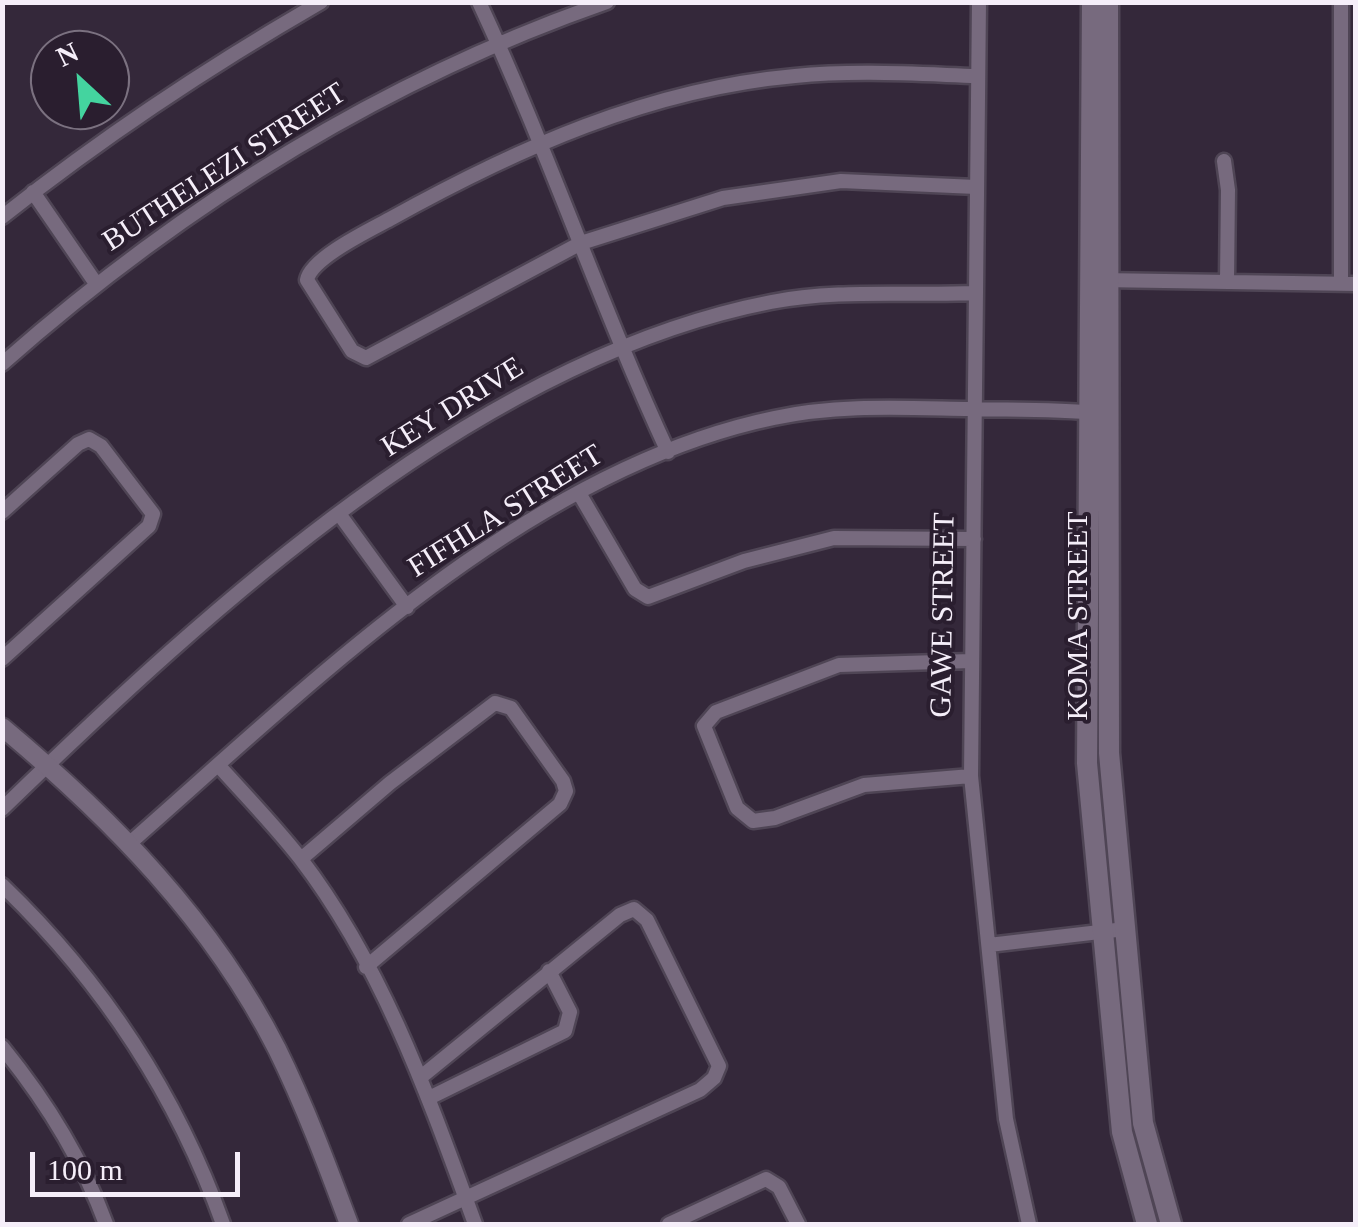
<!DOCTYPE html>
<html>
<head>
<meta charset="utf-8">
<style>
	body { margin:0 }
	#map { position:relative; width:1358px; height:1227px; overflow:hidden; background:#34283a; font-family:"Times New Roman",serif }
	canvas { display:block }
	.frame { position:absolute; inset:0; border:5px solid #f5eef9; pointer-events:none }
	.north { position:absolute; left:30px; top:30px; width:100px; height:100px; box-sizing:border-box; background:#2a1e2f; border:2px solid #7b7180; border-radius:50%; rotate:334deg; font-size:28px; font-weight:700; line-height:40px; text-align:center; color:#f5eef9 }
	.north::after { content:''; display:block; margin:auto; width:35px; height:45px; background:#44d49f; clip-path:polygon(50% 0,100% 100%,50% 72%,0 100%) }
	.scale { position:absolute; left:30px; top:1152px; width:210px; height:45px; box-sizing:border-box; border:5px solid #f5eef9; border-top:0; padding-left:12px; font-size:30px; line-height:35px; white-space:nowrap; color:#f5eef9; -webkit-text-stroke:8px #2a1e2f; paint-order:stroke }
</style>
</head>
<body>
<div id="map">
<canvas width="1358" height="1227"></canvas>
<div class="frame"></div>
<div class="north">N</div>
<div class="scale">100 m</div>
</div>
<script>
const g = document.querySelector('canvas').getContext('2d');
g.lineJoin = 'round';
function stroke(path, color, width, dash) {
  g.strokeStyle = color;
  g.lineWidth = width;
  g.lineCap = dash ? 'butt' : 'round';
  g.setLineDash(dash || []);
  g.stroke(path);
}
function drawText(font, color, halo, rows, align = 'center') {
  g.font = font + ' "Times New Roman",serif';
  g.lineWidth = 8;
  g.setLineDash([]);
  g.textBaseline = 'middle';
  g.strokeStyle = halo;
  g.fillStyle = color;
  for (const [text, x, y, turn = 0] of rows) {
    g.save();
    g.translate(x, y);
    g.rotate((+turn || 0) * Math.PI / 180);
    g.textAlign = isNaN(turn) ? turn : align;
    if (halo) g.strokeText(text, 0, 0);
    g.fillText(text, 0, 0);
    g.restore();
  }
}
const minor = new Path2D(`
	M479,2C548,150 600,305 668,452
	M979,2L971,776L1006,1119L1029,1224
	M1341,2V283
	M1224,161L1228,190L1227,281
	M976,187L841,181L723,198L581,243L366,358L352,351L307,280C311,258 370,230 390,219C516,149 649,89 795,76C855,70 916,74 977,76
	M33,192L97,285
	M2,217C103,137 210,66 321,2
	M1101,280L1356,284
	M2,364C180,207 383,80 607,2
	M579,493L635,589L648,597L744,561L834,538L974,539
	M2,512L78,444L89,439L101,446L153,514L149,526L2,659
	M340,515L407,607
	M971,661L839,665L716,712L704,726L737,808L753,821L775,818L864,785L971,776
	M219,766C246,796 275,826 300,858C383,966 429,1098 475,1224
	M2,809C211,607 478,359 771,302C838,289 907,296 975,293
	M131,842C313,682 528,469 774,418C839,404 904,408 970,409C1012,410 1056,409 1098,413
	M301,859L390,783L495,703L511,708L563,781L566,791L560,804L366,967
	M2,885C103,982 176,1093 223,1224
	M989,945L1125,929
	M2,1047C46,1101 82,1159 106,1224
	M429,1098L565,1031L570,1012L549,971
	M409,1224L700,1090L714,1078L719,1066L647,920L634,909L620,915L421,1077
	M669,1224L766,1179L779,1187L798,1224`);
const tertiary = new Path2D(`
	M2,727C111,818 212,921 277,1049C305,1106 327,1165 349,1224`);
const secondary = new Path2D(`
	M1092,2L1087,763L1122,1132L1147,1224
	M1108,2L1109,753L1143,1123L1171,1224`);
const streetNames = [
	["BUTHELEZI STREET",225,168,-33],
	["KEY DRIVE",453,408,-32],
	["FIFHLA STREET",506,512,-32],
	["GAWE STREET",944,615,-89],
	["KOMA STREET",1079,616,-90]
];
stroke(minor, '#4f4555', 19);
stroke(tertiary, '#4f4555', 22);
stroke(secondary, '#4f4555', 25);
stroke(minor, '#776a7e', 14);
stroke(tertiary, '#776a7e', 18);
stroke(secondary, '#776a7e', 20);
drawText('30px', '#f5eef9', '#2a1e2f', streetNames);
</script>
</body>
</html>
